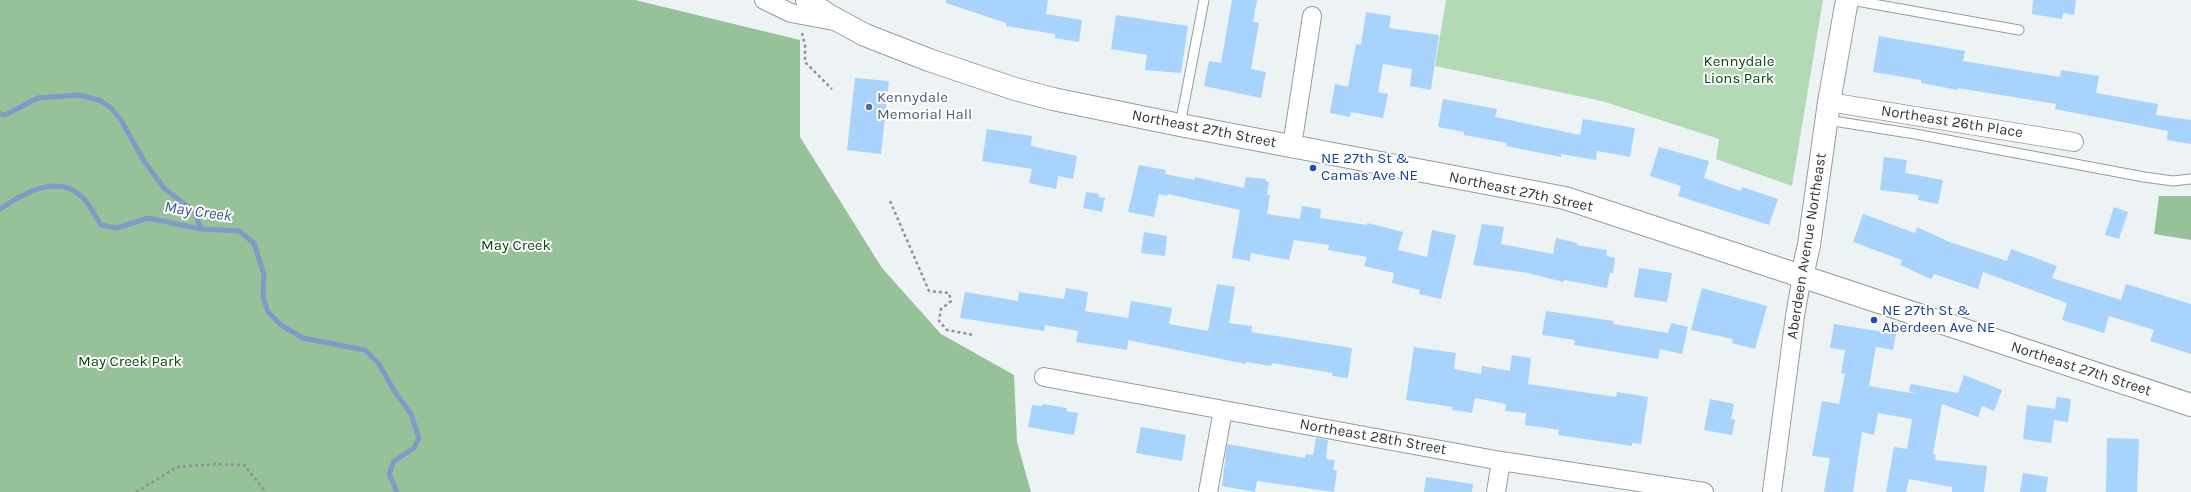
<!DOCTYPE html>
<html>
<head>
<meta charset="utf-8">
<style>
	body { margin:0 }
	canvas { display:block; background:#edf2f5 }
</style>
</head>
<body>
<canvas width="2191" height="492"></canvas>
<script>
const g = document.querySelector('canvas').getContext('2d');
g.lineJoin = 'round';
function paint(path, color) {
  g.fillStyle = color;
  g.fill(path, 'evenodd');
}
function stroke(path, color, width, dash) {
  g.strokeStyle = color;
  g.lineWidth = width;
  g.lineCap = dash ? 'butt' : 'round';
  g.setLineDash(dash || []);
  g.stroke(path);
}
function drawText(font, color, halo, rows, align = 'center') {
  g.font = font + ' Karla,sans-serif';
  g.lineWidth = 4;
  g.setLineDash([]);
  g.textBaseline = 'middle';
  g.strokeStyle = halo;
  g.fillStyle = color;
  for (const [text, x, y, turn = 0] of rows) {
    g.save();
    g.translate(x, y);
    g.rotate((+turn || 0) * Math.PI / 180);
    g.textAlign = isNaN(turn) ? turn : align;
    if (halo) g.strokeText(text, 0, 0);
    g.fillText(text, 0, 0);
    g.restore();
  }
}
const green = new Path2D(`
	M1446,0H1823L1792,186L1716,159L1719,139L1602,101L1435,66Z`);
const forest = new Path2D(`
	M0,0H635L800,40V137L882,268L941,334L1014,375L1017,442L1031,492H0Z
	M2159,196H2191V240L2154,234Z`);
const stream = new Path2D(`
	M0,114L5,115L38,98L79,95L99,100L110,107L121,120L144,161L164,188L195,213L201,229
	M0,209C24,193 59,172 84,199C91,206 95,217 101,225L117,228L148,218L201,229L239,231L254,243L264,275L263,297L268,312L281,325L303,338L365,350L379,364L395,392L411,414L419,438L414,448L394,461L389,474L397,492`);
const building = new Path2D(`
	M946,0H1048L1046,14L1082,20L1079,42L1055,38V34L1006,26V23L946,3Z
	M1232,0H1257L1253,22L1259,23L1251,69L1266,72L1261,98L1204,86L1209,61L1221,63Z
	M2033,0H2076L2074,15L2063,13L2062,19L2032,14Z
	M1366,12L1391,16L1389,28L1439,35L1431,90L1410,86L1412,69L1383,64L1378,92L1388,94L1383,118L1351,112L1350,117L1330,113L1335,84L1348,87L1356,44L1361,45Z
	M1116,15L1188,26L1181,73L1145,70L1147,55L1111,49Z
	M1879,36L1965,51L1963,61L2060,77L2061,70L2099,76L2096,93L2158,104L2156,115L2191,120V144L2167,140L2168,131L2055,109L2056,104L1958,88V90L1921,83V80L1873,72Z
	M855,78L889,81L881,154L847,150Z
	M1443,99L1497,109L1495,117L1580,135L1583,119L1635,128L1630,157L1597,151L1596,160L1561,154V157L1506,146L1507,143L1464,135V132L1438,127Z
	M987,129L1032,136L1031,146L1077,156L1073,179L1058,176L1056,189L1029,183L1032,169L982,161Z
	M1659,147L1709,161L1704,178L1741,191L1742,187L1778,199L1769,225L1678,196L1681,186L1650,176Z
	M1884,157L1907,160L1905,173L1943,180L1938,204L1918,200L1919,195L1880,190Z
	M1139,165L1166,170L1165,174L1195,180V177L1244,188L1246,177L1266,179L1265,181L1269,182L1267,195H1270L1267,214L1300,219L1302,206L1321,209L1320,218L1367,225V223L1403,232L1398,250L1427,257L1432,230L1456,235L1441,299L1419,294L1420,290L1392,283L1394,273L1364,266L1367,257L1328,250L1329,245L1294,240L1289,260L1251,253L1250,261L1232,258L1240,210L1168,194L1167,196L1159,194L1154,217L1128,212Z
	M1086,192L1099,194L1098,197L1105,198L1102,212L1083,208Z
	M2114,207L2128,212L2119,239L2105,235Z
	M1863,214L1915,233L1917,227L1947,241L2007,261L2011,249L2057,266L2052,278L2121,300L2126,284L2191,304V354L2150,341L2154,330L2109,316L2104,333L2062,320L2067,303L1983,272L1978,289L1934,274L1931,279L1900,265L1902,260L1853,242Z
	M1482,224L1504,227L1501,244L1553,254L1556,238L1577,243L1576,245L1607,250L1606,256L1615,258L1613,273H1610L1607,288L1564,280L1563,282L1528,273L1473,265Z
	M1144,232L1167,236L1165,256L1141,253Z
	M1639,268L1672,273L1667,302L1634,297Z
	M1217,284L1235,287L1229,323L1252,326L1251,332L1352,348L1348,378L1332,376L1333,373L1272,363L1271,366L1246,362V364L1128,340L1127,350L1095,345L1076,342L1078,331L1045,325L1044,331L960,318L965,292L1018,301L1019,292L1064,299L1066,288L1088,292L1085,311L1128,318L1131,301L1172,308L1169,324L1208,331Z
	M1702,288L1767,306L1755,349L1732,343L1733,339L1691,330Z
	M1546,311L1614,321L1613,324L1668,333L1671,323L1688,327L1682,354L1660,349L1658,359L1574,345L1575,340L1542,335Z
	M1834,324L1896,334L1893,350L1876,347L1869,386L1917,394L1909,391L1911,384L1958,393L1964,375L2002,390L1994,411L1982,406L1978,417L1942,404L1933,454L1936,455L1935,460L1987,466L1984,492H1952V487L1909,479L1906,492H1886L1894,447L1907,449L1912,419L1878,413L1874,435L1862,432L1853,492H1824L1830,458L1812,456L1822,401L1839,404L1845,374L1841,373L1845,350L1830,348Z
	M1414,347L1456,353L1454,369L1481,374L1482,366L1510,371L1512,355L1531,358L1528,384L1616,397L1617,392L1648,397L1641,444L1632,443V446L1558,435L1559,430L1525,425L1526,413L1505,411L1506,404L1475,398L1472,413L1452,410L1453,407L1406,400Z
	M2057,397L2071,399L2068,422L2054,420L2051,443L2023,439L2027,405L2055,409Z
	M1710,399L1734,404L1731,419L1735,420L1732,435L1704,430Z
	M1043,404L1067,408L1066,411L1078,413L1074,435L1028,427L1032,405L1042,406Z
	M1141,427L1186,435L1182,461L1136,453Z
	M1316,438L1328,440L1326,459L1335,460L1333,470L1337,471L1334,492L1257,481L1255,492L1222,486L1227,444L1305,458L1306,454L1313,455Z
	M2107,438L2139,439L2137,492H2106Z
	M2023,473L2048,477L2046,492H2020Z
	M1426,477L1473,484L1472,492H1424Z`);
const path = new Path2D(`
	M802,33L805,45V62L832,89
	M890,201L929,291L949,293L951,301L941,309L939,321L947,330L974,335
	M136,492L177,467L216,464L244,465L266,492`);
const lane = new Path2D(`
	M1851,0L2019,30
	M1827,120L1915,134L2144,177L2173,181L2191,179
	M1180,125L1204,0`);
const street = new Path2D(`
	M764,0L791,13L834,21
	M1829,102L2074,142
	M1292,146L1312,16
	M1044,377L1501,461L1704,492
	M1208,492L1223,410
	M1496,492L1501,461
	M1772,492L1795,316L1802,276`);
const secondary = new Path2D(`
	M807,0L828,15L865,35L929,60L1015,89L1053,99L1180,125L1565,198L2191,405
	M1802,276L1809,245L1829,102L1847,0`);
const markers = [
	[869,107,4,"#5c6f8a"],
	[1313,168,4,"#1a4fb4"],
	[1874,320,4,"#1a4fb4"]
];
const parkNames = [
	["Kennydale",1739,62],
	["Lions Park",1739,79],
	["May Creek",516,246],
	["May Creek Park",130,362]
];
const serviceNames = [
	["Kennydale",877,98],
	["Memorial Hall",877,115]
];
const streetNames = [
	["Northeast 26th Place",1952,122,9],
	["Northeast 27th Street",1204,129,11],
	["Northeast 27th Street",1521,192,12],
	["Aberdeen Avenue Northeast",1807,246,-81],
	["Northeast 27th Street",2081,369,18],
	["Northeast 28th Street",1373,437,10]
];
const transitNames = [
	["NE 27th St &",1321,159],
	["Camas Ave NE",1321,176],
	["NE 27th St &",1882,311],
	["Aberdeen Ave NE",1882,328]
];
const waterNames = [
	["May Creek",198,212,8]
];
paint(green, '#b4d9b5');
paint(forest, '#97c198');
stroke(stream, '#829ac8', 5);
paint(building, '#a7d3fc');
stroke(lane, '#989c9f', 11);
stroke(street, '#989c9f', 20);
stroke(secondary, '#989c9f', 24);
stroke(path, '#909395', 2.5, [3, 3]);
stroke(lane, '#fff', 9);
stroke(street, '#fff', 18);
stroke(secondary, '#fff', 22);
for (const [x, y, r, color] of markers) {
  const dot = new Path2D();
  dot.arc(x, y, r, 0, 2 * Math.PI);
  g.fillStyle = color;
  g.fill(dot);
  stroke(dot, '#fff', 1.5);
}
drawText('15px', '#064611', '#fff', parkNames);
drawText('15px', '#4e5e75', '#fff', serviceNames, 'left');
drawText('15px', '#363739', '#fff', streetNames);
drawText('15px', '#164399', '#fff', transitNames, 'left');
drawText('italic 16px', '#375590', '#fff', waterNames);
</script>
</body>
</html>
